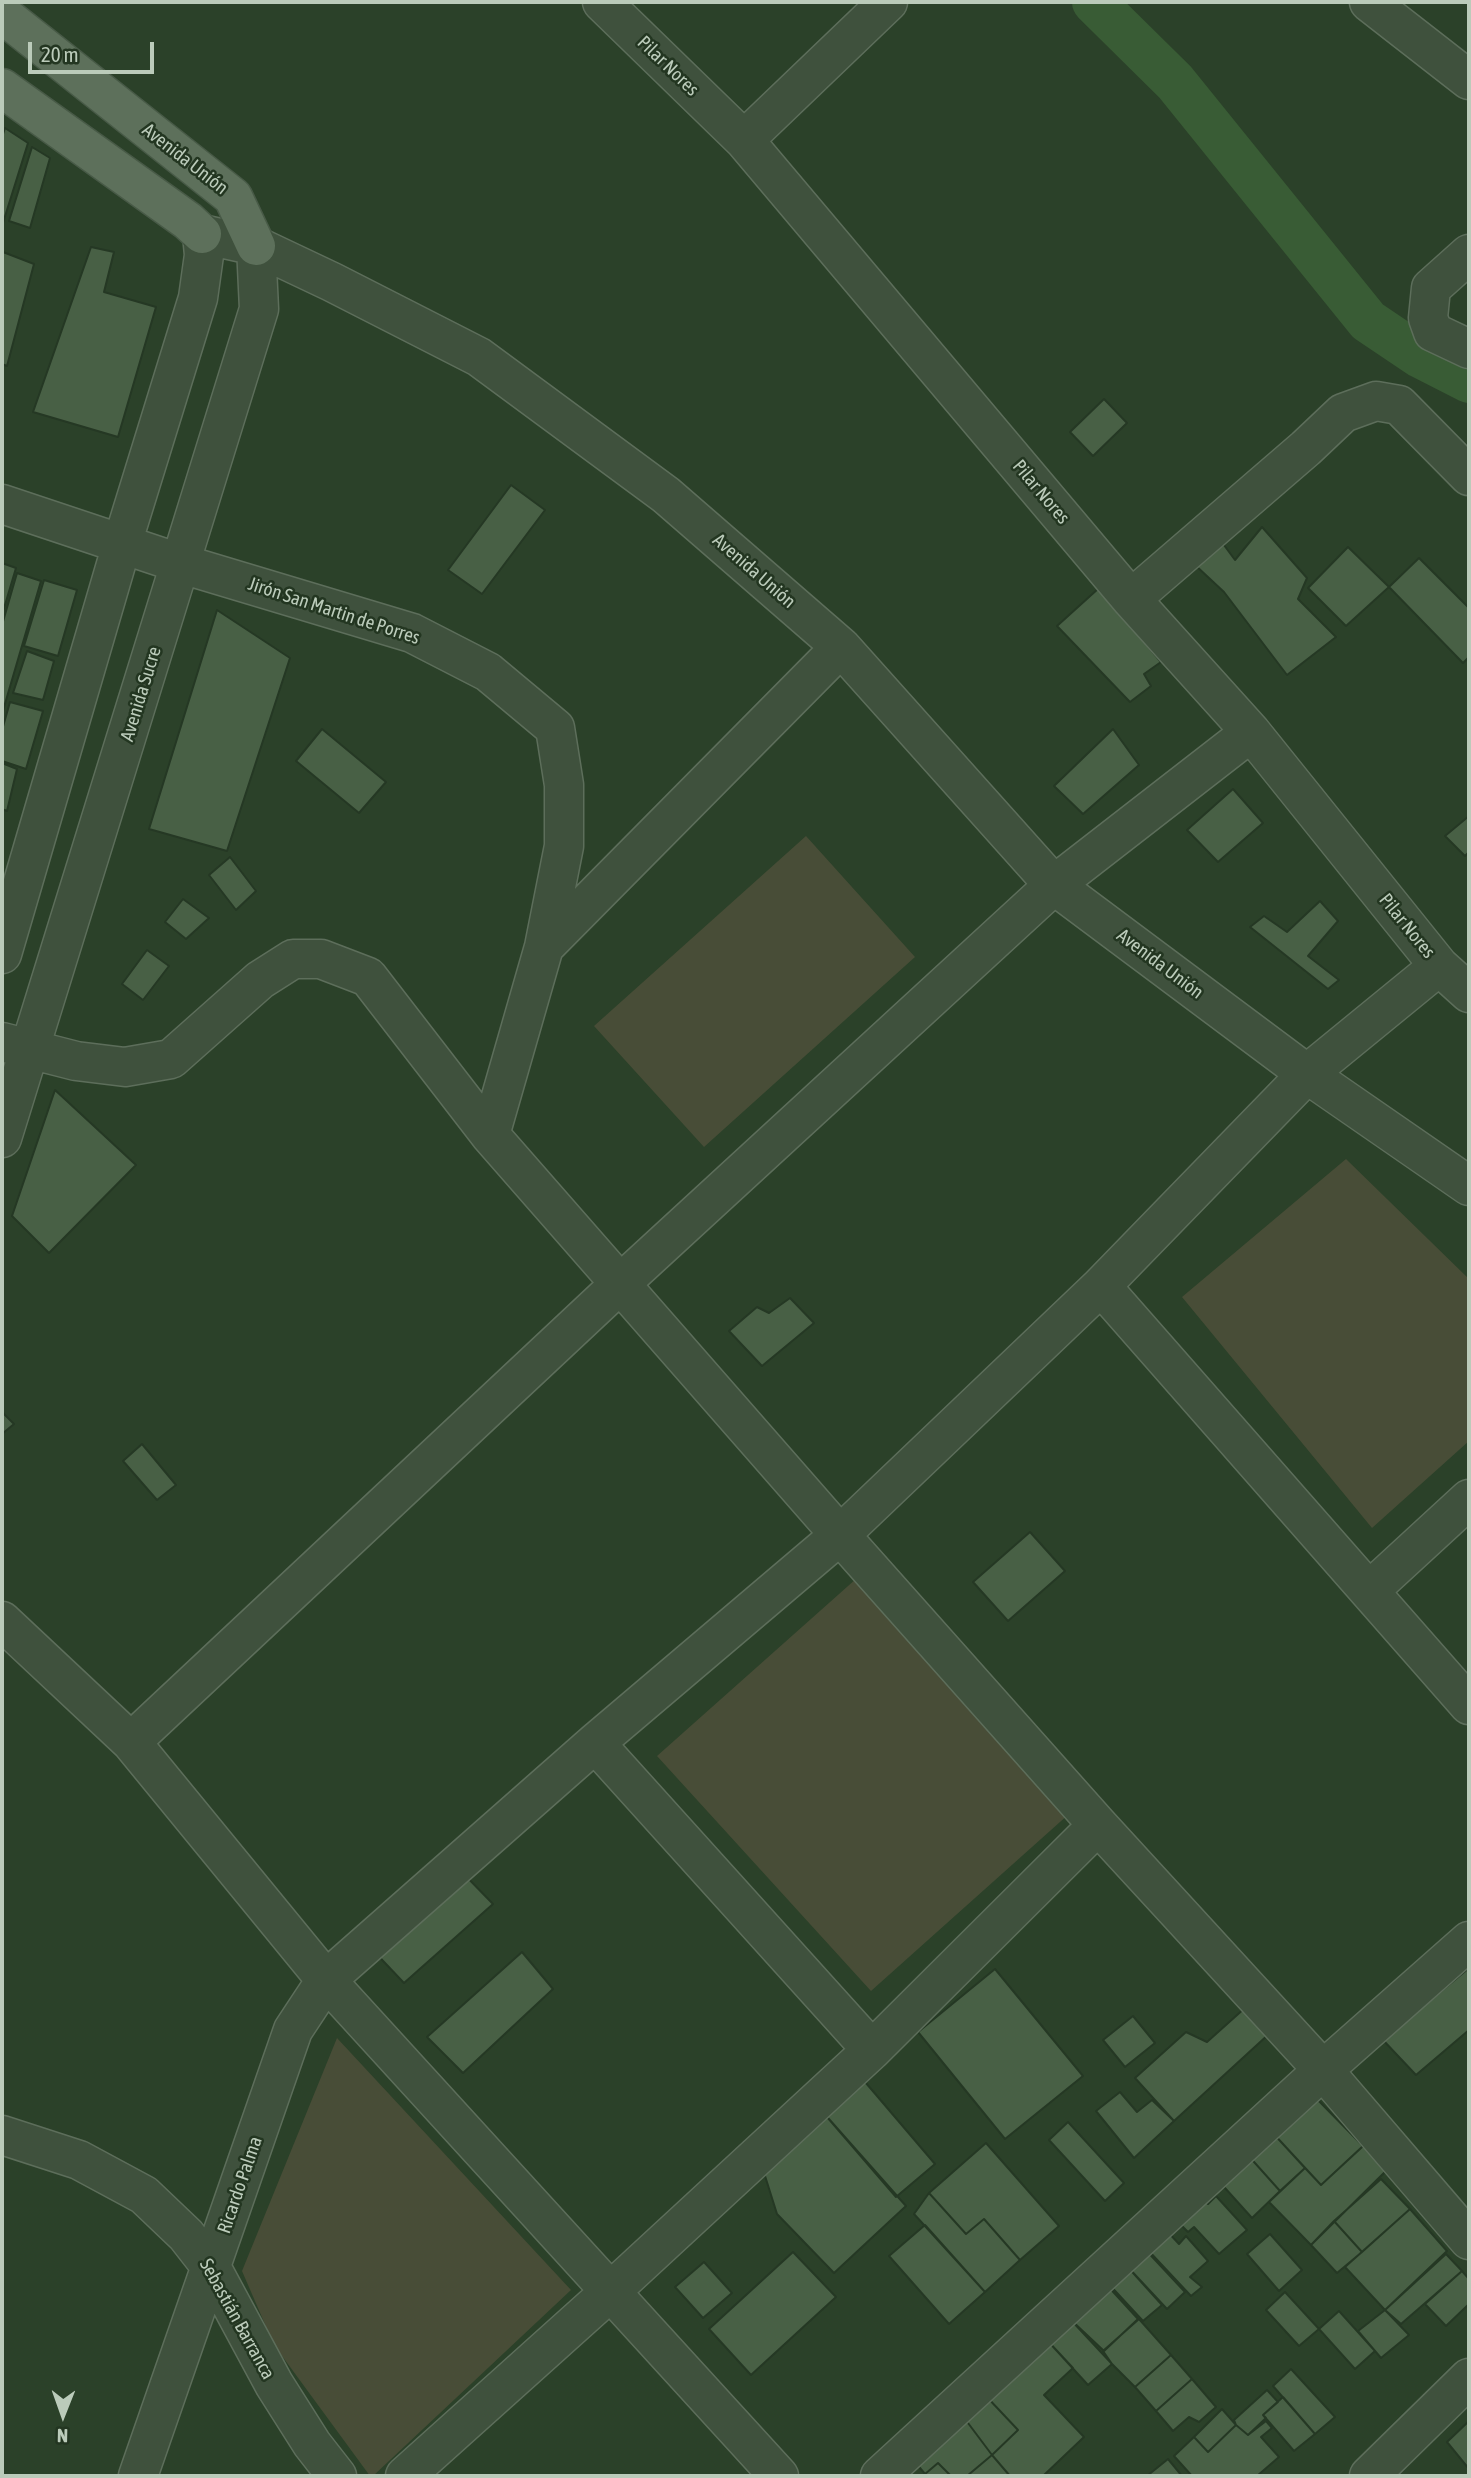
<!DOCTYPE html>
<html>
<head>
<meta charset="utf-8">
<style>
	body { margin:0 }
	#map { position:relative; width:1471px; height:2478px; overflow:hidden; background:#2b4129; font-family:"Asap Condensed",sans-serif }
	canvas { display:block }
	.frame { position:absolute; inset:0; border:4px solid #bbcbba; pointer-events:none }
	.north { position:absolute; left:28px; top:2380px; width:70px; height:70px; -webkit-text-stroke:5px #233621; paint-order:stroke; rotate:181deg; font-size:19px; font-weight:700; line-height:28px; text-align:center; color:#bbcbba }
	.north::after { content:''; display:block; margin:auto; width:24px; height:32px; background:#bbcbba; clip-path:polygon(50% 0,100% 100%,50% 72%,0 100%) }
	.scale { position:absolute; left:28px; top:42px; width:126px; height:32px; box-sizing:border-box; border:4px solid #bbcbba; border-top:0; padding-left:9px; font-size:21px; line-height:24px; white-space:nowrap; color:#bbcbba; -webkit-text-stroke:5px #233621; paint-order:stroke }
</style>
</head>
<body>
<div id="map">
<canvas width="1471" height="2478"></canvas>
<div class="frame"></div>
<div class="north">N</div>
<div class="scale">20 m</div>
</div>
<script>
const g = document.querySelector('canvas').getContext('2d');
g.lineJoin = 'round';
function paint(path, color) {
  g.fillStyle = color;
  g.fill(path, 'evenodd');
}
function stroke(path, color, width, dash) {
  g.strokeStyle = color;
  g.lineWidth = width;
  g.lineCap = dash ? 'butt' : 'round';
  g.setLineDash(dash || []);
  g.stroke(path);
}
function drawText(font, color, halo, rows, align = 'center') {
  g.font = font + ' "Asap Condensed",sans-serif';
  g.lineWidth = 5;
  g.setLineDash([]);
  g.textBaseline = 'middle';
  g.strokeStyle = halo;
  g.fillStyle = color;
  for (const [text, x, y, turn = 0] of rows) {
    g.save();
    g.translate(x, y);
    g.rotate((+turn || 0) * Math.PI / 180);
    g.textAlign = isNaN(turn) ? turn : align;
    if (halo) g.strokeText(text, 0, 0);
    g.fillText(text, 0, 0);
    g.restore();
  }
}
const green = new Path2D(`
	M806,836L915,957L704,1147L594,1026Z
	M1346,1159L1469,1279V1441L1372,1528L1182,1297Z
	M866,1570L1079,1805L871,1991L657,1756Z
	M337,2038L571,2290L373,2476H370L274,2345L242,2271Z`);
const canal = new Path2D(`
	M1094,2L1175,82L1368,321L1420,356L1469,381`);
const building = new Path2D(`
	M5,128L28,143L2,226V137Z
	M32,147L50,158L30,228L9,221Z
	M91,247L114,252L104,292L156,307L118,437L33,412Z
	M3,252L34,264L7,366L2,364Z
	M1104,399L1127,423L1093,456L1070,432Z
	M511,485L545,510L482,594L448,570Z
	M1262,527L1307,578L1298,599L1336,637L1287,675L1224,592L1194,564L1221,541L1235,560Z
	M1348,547L1389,587L1346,626L1308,588Z
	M1419,558L1469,608V657L1463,663L1389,587Z
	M2,563L16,568L2,615Z
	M17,573L41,581L2,714V625Z
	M44,580L77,590L58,656L24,646Z
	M1099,588L1161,662L1144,674L1151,686L1130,702L1057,626Z
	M217,610L290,658L227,851L149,829Z
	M27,651L54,661L43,700L13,693Z
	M10,702L43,711L26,769L2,761V730Z
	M322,729L386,782L359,813L296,761Z
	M1113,729L1139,765L1083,814L1054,786Z
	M2,763L17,769L7,811L2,809Z
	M1233,789L1263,823L1218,862L1187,830Z
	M1469,816V852L1465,856L1445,836Z
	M230,857L256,891L236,910L209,875Z
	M183,899L209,918L186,939L165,922Z
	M1320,901L1338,921L1308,956L1339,980L1328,989L1250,927L1264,916L1287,932Z
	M147,950L169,966L143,1000L122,984Z
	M55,1090L136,1165L49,1253L12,1216Z
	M790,1298L814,1323L762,1366L729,1331L757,1307L769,1313Z
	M2,1412L14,1424L2,1434Z
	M142,1444L176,1485L157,1500L123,1461Z
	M1030,1532L1065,1571L1008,1621L973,1582Z
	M458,1868L493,1904L404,1983L368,1945Z
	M522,1952L553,1989L463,2073L427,2037Z
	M1469,1968V2030L1416,2075L1383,2040Z
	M995,1969L1083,2076L1005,2139L918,2032Z
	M1246,2007L1270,2033L1174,2121L1135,2078L1186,2032L1207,2042Z
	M1133,2016L1155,2043L1125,2067L1103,2040Z
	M860,2076L935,2164L896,2197L821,2110Z
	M1120,2092L1137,2112L1152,2100L1174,2121L1134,2158L1096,2111Z
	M1312,2094L1363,2146L1321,2185L1271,2131Z
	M821,2110L906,2206L834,2273L777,2214L760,2160Z
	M1068,2122L1124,2183L1105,2201L1049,2140Z
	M1271,2131L1305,2168L1280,2191L1246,2153Z
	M1374,2136L1397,2160L1311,2245L1269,2202L1305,2168L1321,2185Z
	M986,2143L1059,2226L1020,2260L984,2219L966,2234L929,2193Z
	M1246,2153L1280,2191L1252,2218L1216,2178Z
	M1381,2179L1410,2209L1362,2252L1334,2221Z
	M929,2193L966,2234L984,2219L1020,2260L985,2292L914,2214Z
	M1216,2196L1247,2230L1219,2254L1194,2227L1188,2232L1178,2222L1203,2199L1208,2204Z
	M1410,2209L1447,2251L1385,2310L1345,2267Z
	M1334,2221L1362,2252L1337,2273L1311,2245Z
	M925,2225L985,2292L949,2324L889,2256Z
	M1167,2231L1179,2244L1186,2236L1208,2261L1190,2277L1202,2287L1191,2296L1146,2248Z
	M1270,2234L1302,2270L1279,2291L1247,2254Z
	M1143,2247L1185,2292L1167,2309L1125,2264Z
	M793,2252L836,2297L751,2375L709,2329Z
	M1446,2254L1462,2271L1401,2324L1385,2310Z
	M704,2262L732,2293L703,2318L675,2287Z
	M1125,2264L1162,2305L1143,2321L1105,2280Z
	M1462,2271L1469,2279V2304L1446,2326L1425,2304Z
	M1105,2283L1138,2319L1104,2351L1070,2319Z
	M1285,2292L1319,2329L1299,2346L1266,2310Z
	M1385,2310L1409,2335L1381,2358L1358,2331Z
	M1339,2311L1375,2351L1355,2369L1319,2329Z
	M1070,2319L1112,2364L1088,2385L1046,2339Z
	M1139,2319L1171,2355L1135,2387L1112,2364L1103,2351Z
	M1046,2339L1073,2368L1044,2395L1084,2437L1043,2476H1010L992,2455L1018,2430L985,2395Z
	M1171,2355L1192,2379L1156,2411L1135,2387Z
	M1291,2369L1335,2417L1315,2434L1273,2386Z
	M1192,2379L1216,2407L1199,2422L1189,2417L1173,2431L1156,2411Z
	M1267,2390L1278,2402L1263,2415L1266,2418L1248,2435L1236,2425L1234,2420Z
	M985,2395L1018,2430L992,2455L962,2415Z
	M1283,2397L1315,2434L1294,2451L1263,2415Z
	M1222,2409L1236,2425L1208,2452L1194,2437Z
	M962,2415L992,2455L967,2476H951L938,2463L925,2474L910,2456Z
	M1266,2421L1272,2428L1261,2437L1279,2457L1257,2476H1192L1174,2456L1194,2437L1208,2452L1236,2425L1248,2435Z
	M1469,2421V2469L1447,2442Z
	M992,2455L1010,2476H967Z
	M1168,2459L1182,2476H1147Z
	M938,2463L951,2476H923L925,2474Z`);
const minor = new Path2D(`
	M602,2L744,140L1131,599L1251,732L1439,966L1469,993
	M1369,2L1469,80
	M744,140L888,2
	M1469,254L1431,288L1428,318L1433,332L1469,349
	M2,504L182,564L412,633L488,672L555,728L564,785V846L544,947
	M1131,599L1306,448L1343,413L1376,401L1399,405L1469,476
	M2,954L122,544L198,298L204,255L202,234L256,246L332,282L479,357L666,495L841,647L1054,885L1307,1074L1469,1186
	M2,1042L76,1061L125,1067L171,1059L260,980L293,959H321L368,977L490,1135L840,1535L1098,1825L1323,2070L1469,2240
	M490,1135L544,947L841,647
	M2,1138L259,309L256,246
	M1101,1286L1469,1705
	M1369,1591L1469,1499
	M2,1621L131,1742L326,1980L779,2476
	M131,1742L620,1284L1054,885L1251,732
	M595,1743L872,2050
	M2,2135L79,2160L144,2195L186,2235L211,2267L274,2384L312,2444L337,2476
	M138,2476L293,2030L326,1980L595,1743L840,1535L1101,1286L1307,1074L1439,966
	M405,2476L611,2291L872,2050L1098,1825
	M880,2476L1323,2070L1469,1941
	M1369,2476L1469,2378`);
const major = new Path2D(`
	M2,14L233,197L256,246
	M2,88L188,221L202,234`);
const streetNames = [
	["Pilar Nores",668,66,44],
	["Avenida Unión",185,159,38],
	["Pilar Nores",1041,492,50],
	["Avenida Unión",754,571,41],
	["Jirón San Martin de Porres",334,611,18],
	["Avenida Sucre",141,694,-73],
	["Pilar Nores",1407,926,51],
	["Avenida Unión",1160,964,37],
	["Ricardo Palma",240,2185,-71],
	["Sebastián Barranca",237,2319,61]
];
paint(green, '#484d37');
stroke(canal, '#395c35', 44);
paint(building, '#486045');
stroke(building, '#253824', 2);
stroke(minor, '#5d6e5b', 41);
stroke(major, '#485a47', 41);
stroke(minor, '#3f513d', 38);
stroke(major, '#5d705b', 38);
drawText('19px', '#bbcbba', '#233621', streetNames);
</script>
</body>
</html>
